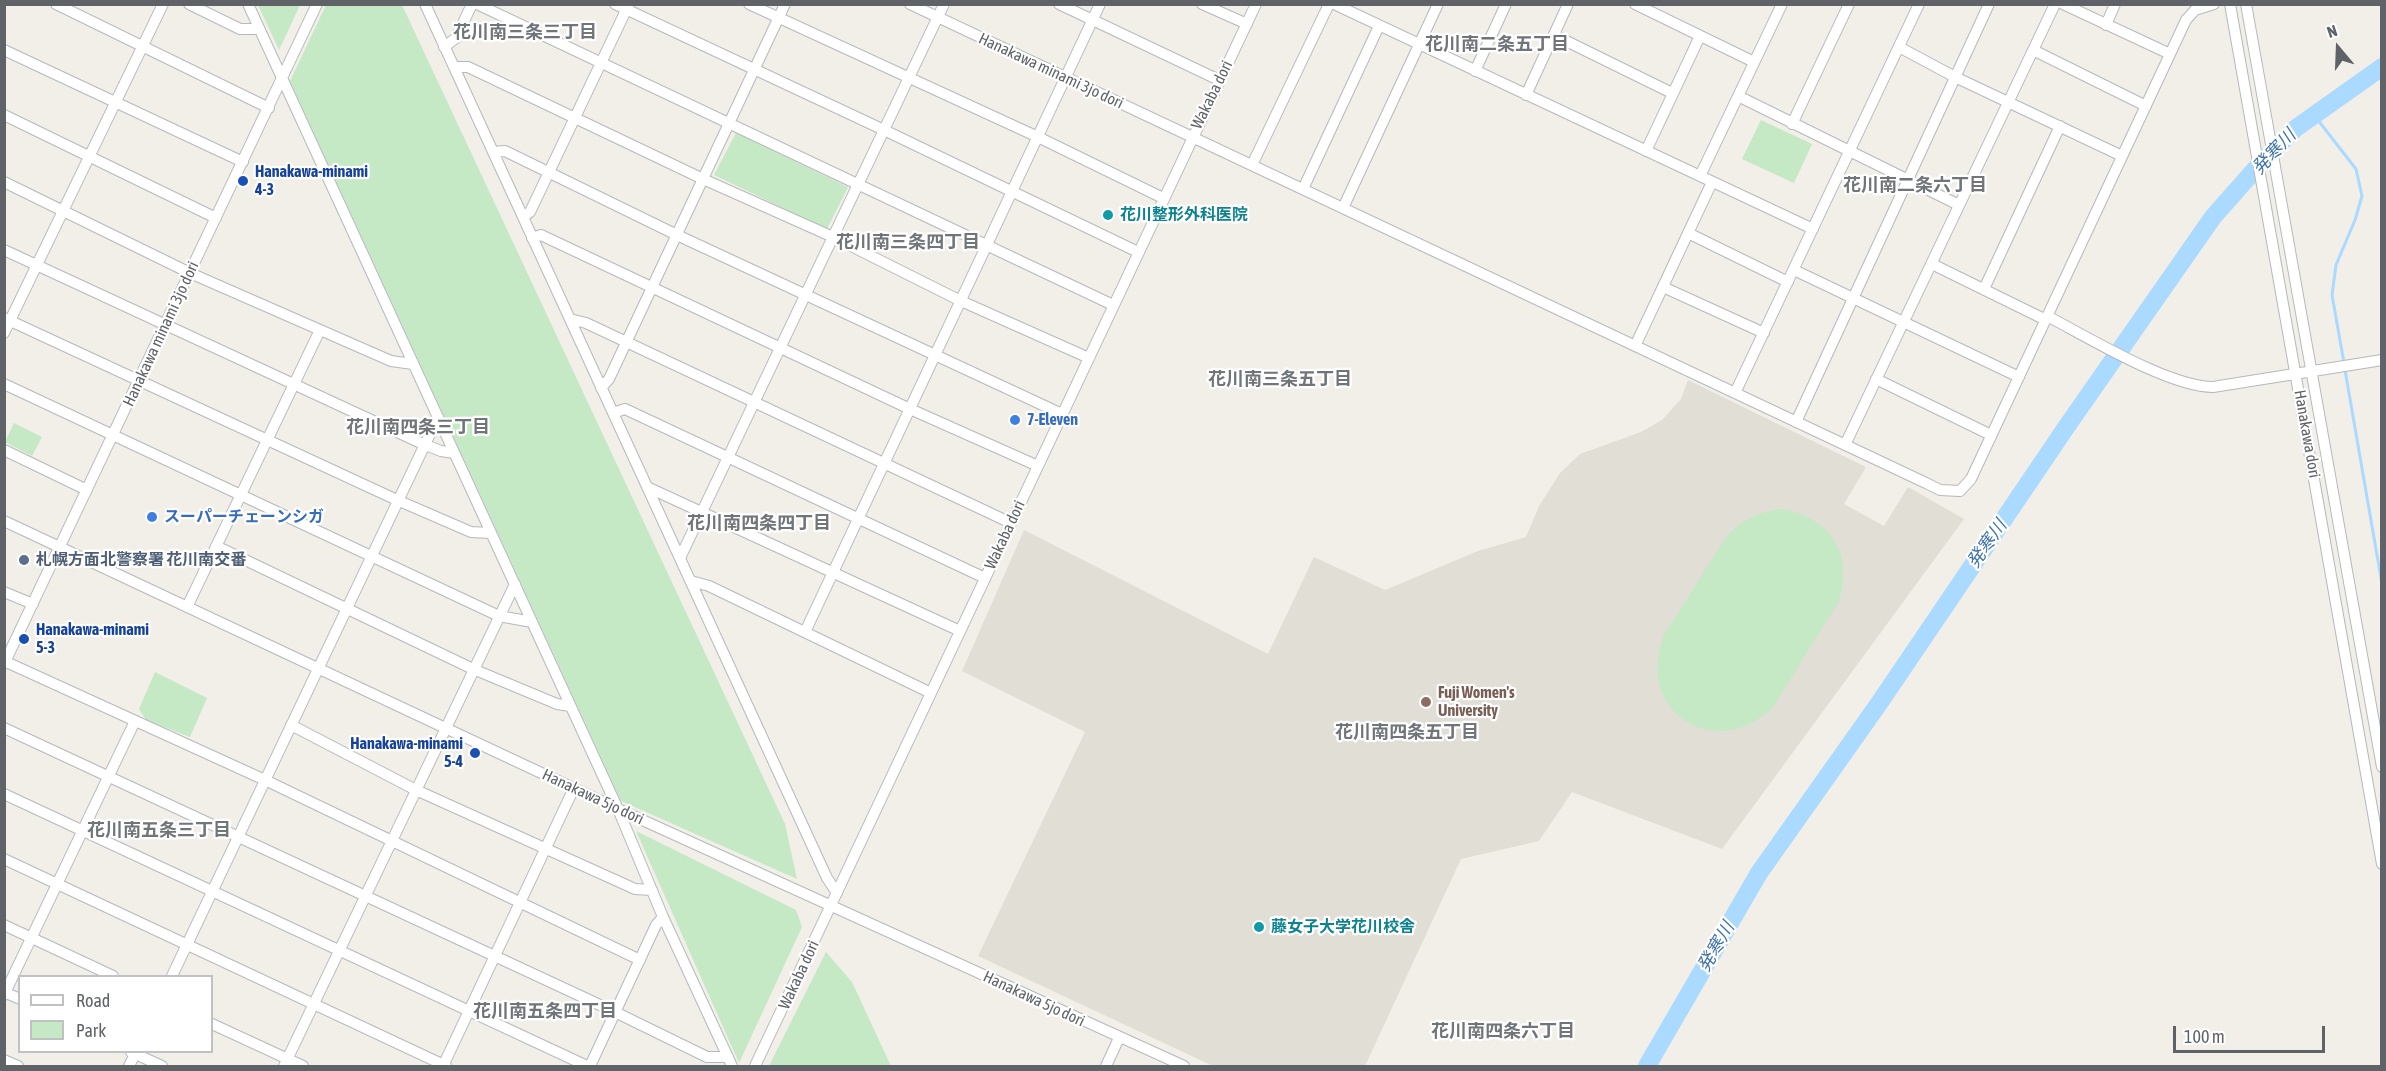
<!DOCTYPE html>
<html>
<head>
<meta charset="utf-8">
<style>
	body { margin:0 }
	#map { position:relative; width:2386px; height:1071px; overflow:hidden; background:#f1efe8; font-family:"Asap Condensed",sans-serif }
	canvas { display:block }
	.frame { position:absolute; inset:0; border:6px solid #5f6368; pointer-events:none }
	.legend { position:absolute; left:18px; top:975px; width:195px; height:78px; box-sizing:border-box; background:#fff; border:2px solid #bfc1c3; margin:0; padding:8px 10px; list-style:none; font-size:18px; color:#5f6368 }
	.legend li { display:flex; align-items:center; gap:12px; height:30px }
	.legend b { width:30px; border:2px solid #bfc1c3 }
	.north { position:absolute; left:2308px; top:18px; width:60px; height:60px; -webkit-text-stroke:4px #fff; paint-order:stroke; rotate:341deg; font-size:16px; font-weight:700; line-height:24px; text-align:center; color:#5f6368 }
	.north::after { content:''; display:block; margin:auto; width:21px; height:27px; background:#5f6368; clip-path:polygon(50% 0,100% 100%,50% 72%,0 100%) }
	.scale { position:absolute; left:2173px; top:1026px; width:152px; height:27px; box-sizing:border-box; border:3px solid #5f6368; border-top:0; padding-left:8px; font-size:18px; line-height:21px; white-space:nowrap; color:#5f6368; -webkit-text-stroke:4px #fff; paint-order:stroke }
</style>
</head>
<body>
<div id="map">
<canvas width="2386" height="1071"></canvas>
<div class="frame"></div>
<ul class="legend">
<li><b style="height:8px;background:#fff"></b>Road</li>
<li><b style="height:16px;background:#c5e8c5"></b>Park</li>
</ul>
<div class="north">N</div>
<div class="scale">100 m</div>
</div>
<script>
const g = document.querySelector('canvas').getContext('2d');
g.lineJoin = 'round';
function paint(path, color) {
  g.fillStyle = color;
  g.fill(path, 'evenodd');
}
function stroke(path, color, width, dash) {
  g.strokeStyle = color;
  g.lineWidth = width;
  g.lineCap = dash ? 'butt' : 'round';
  g.setLineDash(dash || []);
  g.stroke(path);
}
function drawText(font, color, halo, rows, align = 'center') {
  g.font = font + ' "Asap Condensed","Noto Sans JP",sans-serif';
  g.lineWidth = 4.5;
  g.setLineDash([]);
  g.textBaseline = 'middle';
  g.strokeStyle = halo;
  g.fillStyle = color;
  for (const [text, x, y, turn = 0] of rows) {
    g.save();
    g.translate(x, y);
    g.rotate((+turn || 0) * Math.PI / 180);
    g.textAlign = isNaN(turn) ? turn : align;
    if (halo) g.strokeText(text, 0, 0);
    g.fillText(text, 0, 0);
    g.restore();
  }
}
const education = new Path2D(`
	M1688,380L1866,467L1844,504L1884,526L1908,487L1964,519L1722,849L1572,792L1539,841L1461,859L1365,1066H1213L978,956L1085,732L962,671L1024,530L1268,654L1314,557L1385,590L1478,551L1526,537L1539,506L1560,473L1580,454L1641,432L1662,420L1681,399Z`);
const green = new Path2D(`
	M258,5H300L279,50Z
	M326,5H402L785,824L797,879L621,801L290,81Z
	M1761,120L1812,144L1794,183L1742,159Z
	M736,133L848,187L827,229L714,175Z
	M14,423L42,437L32,456L5,442Z
	M1781,509C1830,517 1854,553 1839,601L1773,707C1716,764 1633,711 1664,635L1726,537C1742,520 1757,512 1781,509Z
	M155,672L207,698L190,737L146,720L139,709Z
	M636,831L796,910L802,927L739,1063Z
	M826,952L852,982L891,1066H769Z`);
const stream = new Path2D(`
	M2314,115L2356,169L2362,196L2355,220L2336,265L2332,295L2344,363
	M2345,370L2382,584`);
const river = new Path2D(`
	M1647,1066L1759,873L1880,702L2067,426L2213,217L2259,165L2296,128L2382,67`);
const minor = new Path2D(`
	M56,4L269,108
	M189,4L240,29H259
	M248,4L618,809L663,917L732,1066
	M425,4L827,878L837,893
	M477,4L1113,305
	M615,4L884,130L1138,252
	M749,4L1038,137L1163,198
	M910,4L1926,483L1940,490L1960,491L1971,479L2186,20L2195,10L2214,4
	M1059,4L1219,80
	M1202,4L1247,24
	M1334,4L1813,229
	M1635,4L1754,62
	M2063,4L2170,54
	M2230,4L2382,864
	M2246,4L2382,767
	M2106,25L2115,4
	M1554,35L1672,93
	M444,47L456,38L472,4
	M1899,47L1955,77L2122,156
	M4,50L243,162
	M2033,50L2146,106
	M454,67H468L703,179L833,237L961,301L1089,358
	M1475,71L1506,4
	M1526,95L1568,4
	M1738,96L1959,205
	M4,115L216,218
	M1792,124L1849,4
	M1646,151L1700,36
	M493,152L505,151L677,235L1062,414
	M1252,165L1329,4
	M1700,176L1782,4
	M4,182L190,273L391,361L413,364
	M1303,189L1379,26
	M1343,208L1438,4
	M523,217L530,212L629,4
	M1688,233L1788,282
	M532,238L541,235L910,409L1038,466
	M4,250L423,444L441,451L454,453
	M1932,264L2046,320
	M1794,270L2019,377
	M1663,287L1764,333
	M1984,289L2060,126
	M2047,316C2088,337 2169,387 2213,387L2382,360
	M4,318L397,500L471,532L491,533
	M570,319L586,323L1011,523
	M4,333L163,4
	M1635,346L1712,182
	M1876,379L1991,435
	M4,384L499,616L532,622
	M601,388L609,379L785,4
	M1735,393L1919,4
	M613,413L625,409L985,578
	M1796,422L1989,4
	M1845,445L2055,4
	M4,450L87,490
	M647,487L960,631
	M4,521L618,809L1184,1066
	M216,546L473,669L557,704L570,706
	M680,558L944,4
	M691,581L709,586L931,693
	M4,592L33,604
	M187,607L320,330
	M805,632L1100,4
	M4,661L265,780L640,960
	M4,664L317,4
	M291,725L416,790L635,889L652,890
	M4,728L615,1012L707,1057H728
	M4,794L587,1066
	M4,859L446,1066
	M4,925L113,976
	M172,976L438,417
	M4,992L20,999
	M4,995L135,721
	M212,1024L303,1066
	M131,1052L162,1066
	M4,1060L18,1066
	M129,1066L136,1052
	M284,1066L515,584
	M443,1066L574,788
	M590,1066L656,925L663,917
	M755,1066L1256,4
	M1106,1066L1119,1038`);
const markers = [
	[243,181,6,"#1a4fb4"],
	[1108,215,6,"#0f9aa8"],
	[1015,420,6,"#3f7fe0"],
	[152,517,6,"#3f7fe0"],
	[24,560,6,"#5c6f8a"],
	[24,639,6,"#1a4fb4"],
	[1426,702,6,"#8d6e63"],
	[475,753,6,"#1a4fb4"],
	[1259,927,6,"#0f9aa8"]
];
const streetNames = [
	["Hanakawa minami 3jo dori",1051,71,25],
	["Wakaba dori",1212,95,-64],
	["Hanakawa minami 3jo dori",161,334,-65],
	["Hanakawa dori",2307,434,80],
	["Wakaba dori",1005,535,-65],
	["Hanakawa 5jo dori",593,797,25],
	["Wakaba dori",799,975,-65],
	["Hanakawa 5jo dori",1034,999,25]
];
const transitNames = [
	["Hanakawa-minami",255,172],
	["4-3",255,190],
	["Hanakawa-minami",36,630],
	["5-3",36,648],
	["Hanakawa-minami",463,744,"right"],
	["5-4",463,762,"right"]
];
const cultureNames = [
	["花川整形外科医院",1120,215],
	["藤女子大学花川校舎",1271,927]
];
const shopNames = [
	["7-Eleven",1027,420],
	["スーパーチェーンシガ",164,517]
];
const serviceNames = [
	["札幌方面北警察署 花川南交番",36,560]
];
const educationNames = [
	["Fuji Women's",1438,693],
	["University",1438,711]
];
const neighbourhoodNames = [
	["花川南三条三丁目",525,32],
	["花川南二条五丁目",1497,44],
	["花川南二条六丁目",1915,185],
	["花川南三条四丁目",908,242],
	["花川南三条五丁目",1280,379],
	["花川南四条三丁目",418,427],
	["花川南四条四丁目",759,523],
	["花川南四条五丁目",1407,732],
	["花川南五条三丁目",159,830],
	["花川南五条四丁目",545,1011],
	["花川南四条六丁目",1503,1031]
];
const waterNames = [
	["発寒川",2274,152,-47],
	["発寒川",1987,544,-55],
	["発寒川",1716,947,-60]
];
paint(education, '#e1ded6');
paint(green, '#c5e8c5');
stroke(stream, '#aadaff', 3);
stroke(river, '#aadaff', 18);
stroke(minor, '#b5b8bc', 12);
stroke(minor, '#fff', 10);
for (const [x, y, r, color] of markers) {
  const dot = new Path2D();
  dot.arc(x, y, r, 0, 2 * Math.PI);
  g.fillStyle = color;
  g.fill(dot);
  stroke(dot, '#fff', 2);
}
drawText('16px', '#5f6368', '#fff', streetNames);
drawText('bold 16px', '#164399', '#fff', transitNames, 'left');
drawText('bold 16px', '#0d838f', '#fff', cultureNames, 'left');
drawText('bold 16px', '#366cbe', '#fff', shopNames, 'left');
drawText('bold 16px', '#4e5e75', '#fff', serviceNames, 'left');
drawText('bold 16px', '#785e54', '#fff', educationNames, 'left');
drawText('bold 18px', '#70757a', '#fff', neighbourhoodNames);
drawText('italic 18px', '#4174aa', '#fff', waterNames);
</script>
</body>
</html>
